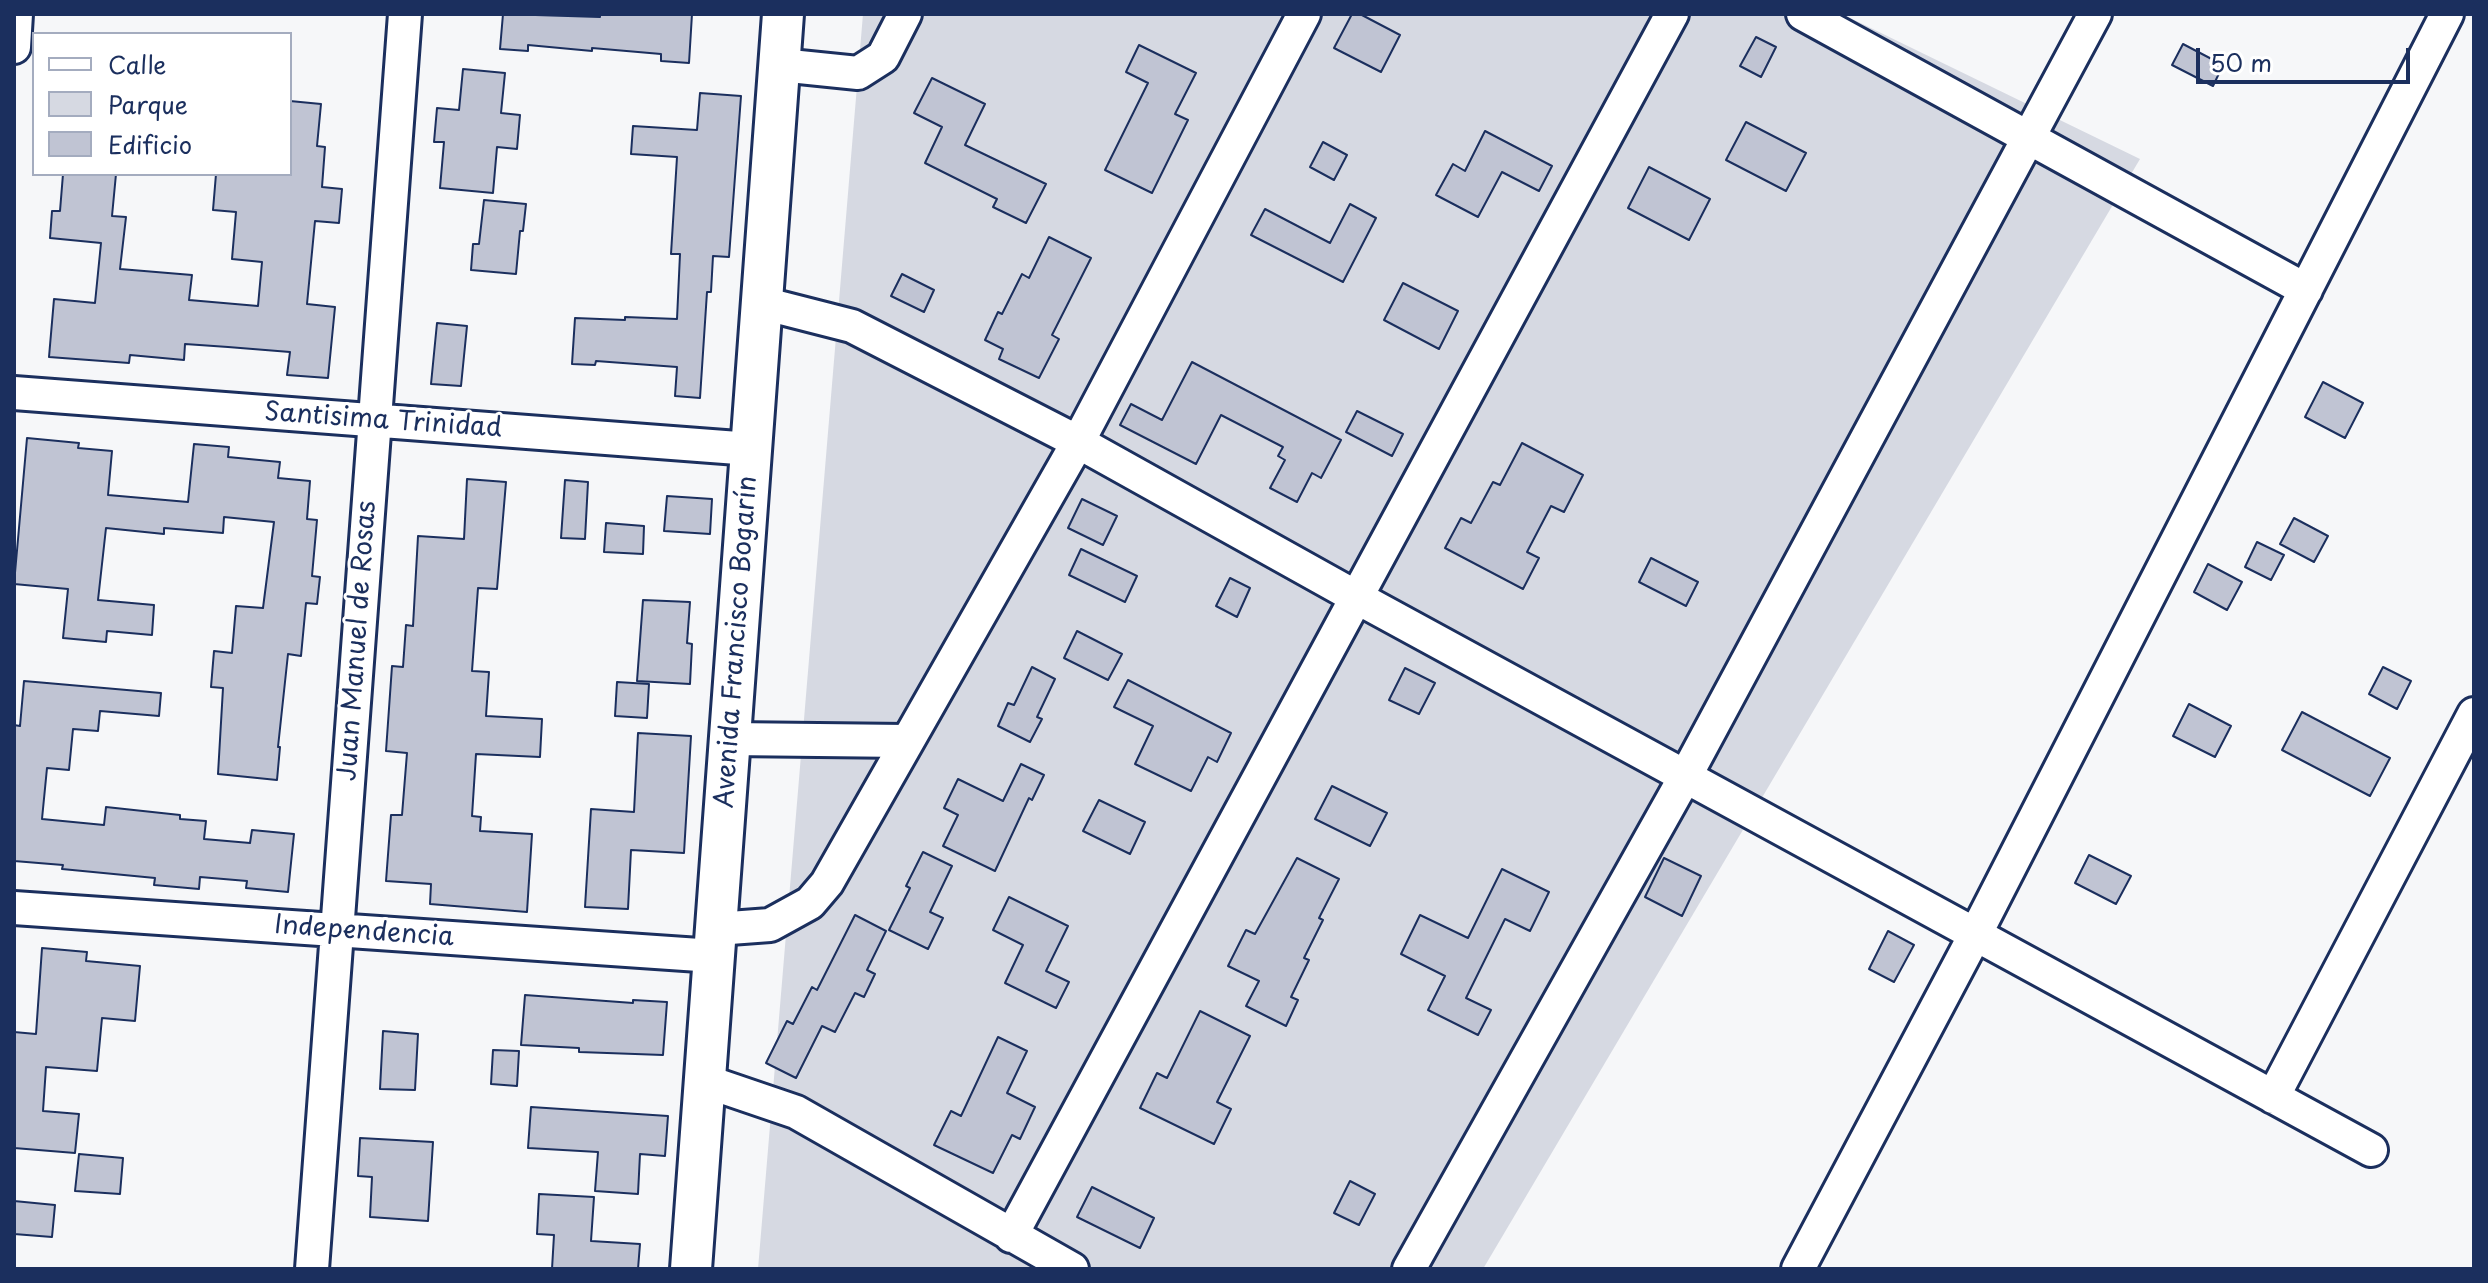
<!DOCTYPE html>
<html>
<head>
<meta charset="utf-8">
<style>
	body { margin:0 }
	#map { position:relative; width:2488px; height:1283px; overflow:hidden; background:#f6f7f9; font-family:"Playpen Sans",sans-serif }
	canvas { display:block }
	.frame { position:absolute; inset:0; border:16px solid #1b2f5e; pointer-events:none }
	.legend { position:absolute; left:32px; top:32px; width:260px; height:144px; box-sizing:border-box; background:#fff; border:2px solid #a4acbf; margin:0; padding:10px 14px; list-style:none; font-size:24px; color:#1b2f5e }
	.legend li { display:flex; align-items:center; gap:16px; height:40px }
	.legend b { width:40px; border:2px solid #a4acbf }
	.scale { position:absolute; left:2196px; top:48px; width:214px; height:36px; box-sizing:border-box; border:4px solid #1b2f5e; border-top:0; padding-left:10px; font-size:24px; line-height:28px; white-space:nowrap; color:#1b2f5e; -webkit-text-stroke:6px #fff; paint-order:stroke }
</style>
</head>
<body>
<div id="map">
<canvas width="2488" height="1283"></canvas>
<div class="frame"></div>
<ul class="legend">
<li><b style="height:10px;background:#fff"></b>Calle</li>
<li><b style="height:22px;background:#d6d9e2"></b>Parque</li>
<li><b style="height:22px;background:#c0c4d3"></b>Edificio</li>
</ul>
<div class="scale">50 m</div>
</div>
<script>
const g = document.querySelector('canvas').getContext('2d');
g.lineJoin = 'round';
function paint(path, color) {
  g.fillStyle = color;
  g.fill(path, 'evenodd');
}
function stroke(path, color, width, dash) {
  g.strokeStyle = color;
  g.lineWidth = width;
  g.lineCap = dash ? 'butt' : 'round';
  g.setLineDash(dash || []);
  g.stroke(path);
}
function drawText(font, color, halo, rows, align = 'center') {
  g.font = font + ' "Playpen Sans",sans-serif';
  g.lineWidth = 6;
  g.setLineDash([]);
  g.textBaseline = 'middle';
  g.strokeStyle = halo;
  g.fillStyle = color;
  for (const [text, x, y, turn = 0] of rows) {
    g.save();
    g.translate(x, y);
    g.rotate((+turn || 0) * Math.PI / 180);
    g.textAlign = isNaN(turn) ? turn : align;
    if (halo) g.strokeText(text, 0, 0);
    g.fillText(text, 0, 0);
    g.restore();
  }
}
const green = new Path2D(`
	M863,14H1842L2140,159L1483,1269H758Z`);
const building = new Path2D(`
	M503,14L600,17V14H692L689,63L661,61V54L592,48V51L528,45V51L500,49Z
	M1352,14H1360L1400,35L1381,72L1334,48Z
	M1756,37L1776,47L1761,77L1740,66Z
	M2183,44L2223,65L2213,86L2172,65Z
	M1139,45L1196,73L1175,114L1188,120L1152,193L1105,170L1148,83L1126,72Z
	M463,69L505,73L501,113L520,115L517,149L497,147L493,193L440,188L444,142H434L437,108L459,110Z
	M932,78L985,104L965,145L1046,184L1026,223L993,207L997,199L925,163L942,127L914,113Z
	M700,93L741,96L729,257L713,256L711,292H707L700,398L675,396L677,367L596,361L595,365L572,364L575,318L625,320V317L677,319L680,254H671L677,157L631,154L633,126L697,130Z
	M290,101L321,104L317,146L325,147L322,187L342,189L339,223L315,221L307,304L335,307L328,378L287,375L290,352L228,347L185,344L184,360L130,355L129,363L49,357L54,299L95,303L101,243L50,238L52,211H60L63,174H116L112,216L126,217L120,269L192,275L189,300L258,306L262,262L232,259L236,212L213,210L216,174H290Z
	M1746,122L1806,153L1786,191L1726,160Z
	M1485,131L1552,166L1539,191L1502,172L1478,217L1436,195L1453,164L1465,171Z
	M1323,142L1347,155L1334,180L1310,167Z
	M1649,167L1710,199L1689,240L1628,208Z
	M484,200L526,204L523,231H520L516,274L471,270L473,244H479Z
	M1350,204L1376,218L1343,282L1251,235L1265,209L1330,243Z
	M1049,237L1091,258L1052,335L1059,339L1039,378L999,359L1003,349L985,340L998,312L1002,314L1022,274L1029,278Z
	M902,274L934,290L924,312L891,296Z
	M1403,283L1458,311L1439,349L1384,320Z
	M437,323L467,326L461,386L431,384Z
	M1192,362L1341,440L1321,478L1312,473L1297,502L1270,488L1285,460L1278,456L1283,447L1221,415L1196,464L1120,425L1131,404L1162,420Z
	M2323,382L2363,403L2345,438L2305,417Z
	M1357,411L1403,434L1392,456L1346,432Z
	M27,438L79,443L78,448L112,451L108,495L188,502L194,444L229,447L228,457L280,462L278,478L310,481L307,519L317,520L312,576L320,577L317,604L306,603L301,656L288,654L278,747H280L277,780L218,774L223,688L211,687L214,651L232,653L236,606L263,608L274,522L224,517L223,533L164,528V534L106,528L98,600L154,605L152,635L107,631L106,642L63,638L68,589L14,584Z
	M1522,443L1583,475L1564,512L1551,506L1527,552L1539,558L1523,589L1445,548L1461,518L1471,523L1493,482L1500,485Z
	M467,479L506,482L497,589L478,588L472,671L489,672L486,716L542,719L540,757L476,754L472,816L481,817L480,831L532,834L527,912L430,904L431,884L386,881L391,815H402L407,753L386,751L392,666L403,667L406,625L413,626L418,536L464,539Z
	M565,480L588,482L585,539L561,538Z
	M667,496L712,499L710,534L664,531Z
	M1082,499L1117,516L1103,545L1068,528Z
	M2294,518L2328,536L2314,562L2280,544Z
	M606,523L644,526L643,554L604,552Z
	M2257,542L2284,555L2271,580L2245,567Z
	M1081,549L1137,576L1125,602L1069,575Z
	M1651,558L1698,582L1686,606L1639,582Z
	M2208,564L2242,582L2227,610L2194,592Z
	M1230,578L1250,588L1237,617L1216,606Z
	M643,600L690,602L687,643L692,644L690,684L637,681Z
	M1077,631L1122,654L1108,680L1064,658Z
	M1032,667L1055,679L1037,717L1042,719L1030,742L998,726L1008,703L1014,705Z
	M2383,667L2411,681L2397,709L2369,694Z
	M1405,668L1435,683L1419,714L1389,700Z
	M1128,680L1231,733L1217,762L1208,757L1191,791L1135,764L1153,726L1114,707Z
	M24,681L161,693L159,716L100,711L98,731L73,729L69,770L47,768L42,819L104,825L106,807L180,815V819L206,821L204,839L250,843L252,830L294,834L288,892L246,888L247,881L200,877L199,889L154,885L155,878L62,869L63,865L14,861V725L20,726Z
	M617,682L649,684L647,718L615,716Z
	M2189,704L2231,726L2215,757L2173,736Z
	M2302,712L2390,758L2370,796L2282,750Z
	M638,733L691,736L684,853L631,850L628,909L585,907L591,809L634,812Z
	M1021,764L1044,775L1032,800L1029,798L995,871L943,846L958,815L944,808L958,779L1003,801Z
	M1332,786L1387,813L1370,846L1315,819Z
	M1099,800L1145,822L1130,854L1083,831Z
	M923,852L952,866L930,912L943,918L928,949L889,930L910,888L906,886Z
	M2089,855L2131,876L2116,904L2075,883Z
	M1297,858L1339,879L1319,918L1323,920L1304,958L1309,960L1291,997L1298,1000L1286,1026L1246,1006L1259,981L1228,966L1246,930L1255,934Z
	M1664,858L1701,876L1682,916L1645,897Z
	M1502,869L1549,892L1530,931L1505,919L1466,998L1491,1010L1478,1035L1428,1010L1445,976L1401,954L1420,915L1468,938Z
	M1009,897L1068,926L1046,971L1069,982L1056,1008L1005,983L1023,945L993,930Z
	M855,915L886,931L867,970L875,974L864,997L855,993L835,1032L822,1026L796,1078L766,1063L787,1021L793,1024L812,987L817,990Z
	M1888,931L1914,945L1894,982L1869,969Z
	M42,948L87,952L86,961L140,966L135,1021L102,1018L97,1071L46,1067L43,1111L79,1114L75,1153L14,1148V1032L36,1034Z
	M525,995L633,1003V1000L667,1002L663,1055L579,1052V1048L521,1045Z
	M1200,1011L1250,1036L1217,1102L1231,1109L1214,1144L1140,1108L1157,1073L1167,1078Z
	M383,1031L418,1034L415,1090L380,1089Z
	M998,1037L1027,1051L1007,1093L1035,1107L1020,1139L1012,1135L993,1173L934,1145L951,1111L961,1116Z
	M493,1050L519,1051L517,1086L491,1084Z
	M531,1107L668,1116L665,1156L640,1154L638,1194L595,1191L598,1152L528,1148Z
	M360,1138L433,1142L428,1221L370,1217L372,1177L358,1176Z
	M79,1154L123,1158L120,1194L75,1191Z
	M1350,1181L1375,1194L1359,1225L1334,1213Z
	M1092,1187L1154,1218L1140,1248L1077,1217Z
	M539,1194L594,1197L591,1241L640,1244L638,1269H552L554,1235L537,1234Z
	M14,1201L55,1205L52,1237L14,1234Z`);
const minor = new Path2D(`
	M1803,14L2306,290
	M14,47L16,14
	M780,65L858,73L883,57L905,14
	M762,303L852,326L1078,442L1356,597L2371,1150
	M14,393L751,449
	M730,739L906,741
	M14,908L714,956
	M716,929L770,925L810,903L827,883L1078,442L1304,14
	M705,1081L796,1112L1072,1269
	M2273,1097L2474,714
	M1011,1236L1672,14
	M312,1269L405,14
	M1409,1269L1685,777L2095,14
	M1798,1269L1975,935L2447,14`);
const tertiary = new Path2D(`
	M691,1269L783,14`);
const streetNames = [
	["Santisima Trinidad",383,421,4],
	["Juan Manuel de Rosas",358,641,-86],
	["Avenida Francisco Bogarín",737,642,-86],
	["Independencia",364,932,4]
];
paint(green, '#d6d9e2');
paint(building, '#c0c4d3');
stroke(building, '#1b2f5e', 2);
stroke(minor, '#1b2f5e', 38);
stroke(tertiary, '#1b2f5e', 46);
stroke(minor, '#fff', 32);
stroke(tertiary, '#fff', 40);
drawText('26px', '#1b2f5e', '#fff', streetNames);
</script>
</body>
</html>
